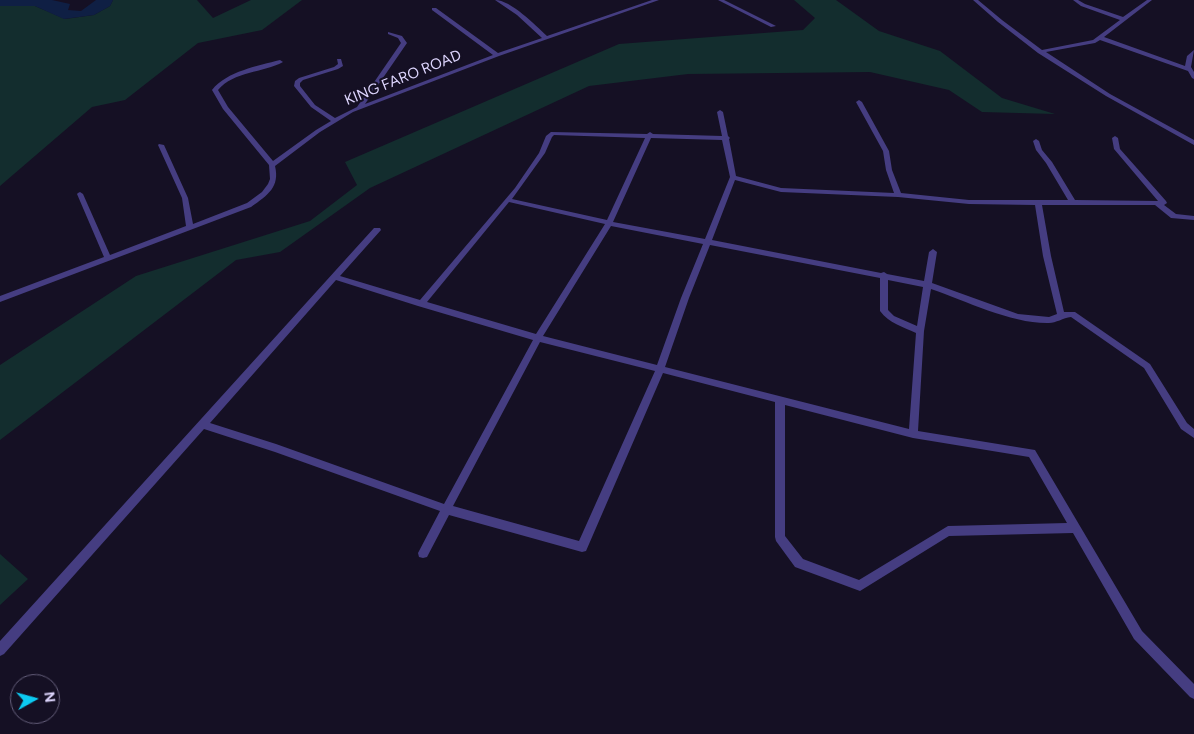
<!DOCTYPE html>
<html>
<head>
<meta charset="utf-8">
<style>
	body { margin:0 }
	#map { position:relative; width:1194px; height:734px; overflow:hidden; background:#151024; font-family:Figtree,sans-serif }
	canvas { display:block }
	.north { position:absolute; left:10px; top:674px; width:50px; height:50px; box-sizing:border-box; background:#151024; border:1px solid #655f7b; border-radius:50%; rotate:83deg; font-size:14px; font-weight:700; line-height:20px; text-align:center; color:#ddd5fd }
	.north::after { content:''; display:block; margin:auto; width:18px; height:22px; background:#0ccaf2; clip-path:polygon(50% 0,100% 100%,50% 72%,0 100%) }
</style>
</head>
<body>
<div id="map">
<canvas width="1194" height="734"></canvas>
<div class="north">N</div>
</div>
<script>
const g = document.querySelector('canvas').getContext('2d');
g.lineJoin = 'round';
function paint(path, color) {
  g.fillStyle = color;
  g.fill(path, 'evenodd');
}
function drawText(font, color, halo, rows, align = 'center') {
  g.font = font + ' Figtree,sans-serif';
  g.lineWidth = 4.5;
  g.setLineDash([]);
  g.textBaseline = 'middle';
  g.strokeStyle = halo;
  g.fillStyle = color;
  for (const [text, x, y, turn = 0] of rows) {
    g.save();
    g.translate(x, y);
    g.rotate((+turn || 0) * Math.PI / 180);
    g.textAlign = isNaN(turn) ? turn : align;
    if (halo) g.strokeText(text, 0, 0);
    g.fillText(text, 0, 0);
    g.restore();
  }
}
const green = new Path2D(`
	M113,0H197L213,18L251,0H302L262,30L198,43L125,100L92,107L0,186V6H35L65,19L94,15L110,6Z
	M794,0H836L879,31L940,51L1002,98L1055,114L982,112L949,90L870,72L688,74L589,86L370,188L280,252L236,260L0,440V365L136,276L310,221L357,185L345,162L619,44L803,30L815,18Z
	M0,554L28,579L0,605Z`);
const water = new Path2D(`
	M0,0H52L70,4L68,10L81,11L96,0H113L110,6L94,15L64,19L35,6H0Z`);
const street = new Path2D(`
	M495,0C511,0 535,25 547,36L652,0H659L499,56L353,112L320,132L275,166C280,187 268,195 251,207L0,302V296L104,257L77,194L78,193L80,192L83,194L110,255L186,226L182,198L158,145L159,144L164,145L188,198L193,224L247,203L262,192L268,184L270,179L269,165L223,109L212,90C227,71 258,66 280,60L283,62C263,73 234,71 218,90L228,107L273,161L316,130L331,121L311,107L294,86L295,81L299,78L334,67L338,64L337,59H341L343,66L338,69L303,80L300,83V86L315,105L335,118L357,107L401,43L398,38L388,34V32L402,36L407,43L365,104L493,55L432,10V8H436L498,53L542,38L517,15Z
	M718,0H724L776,26L771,27Z
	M973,0H978L1002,20L1042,50L1093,40L1120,20L1081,6L1073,0H1078L1085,4L1123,17L1147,0H1152L1104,37L1185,66L1187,56L1194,50L1191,67L1194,72V79L1192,78L1188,71L1100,40L1095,43L1046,52L1110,94L1194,140V145L1106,96L1038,53L998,22Z
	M859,100L862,102L889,151L892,170L901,193L969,200H1068L1046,163L1036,150L1033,141L1036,139L1039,141L1042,150L1052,162L1075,200L1158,201L1114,149L1112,138L1115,136L1118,138L1120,149L1166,201L1167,203L1164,205L1176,214L1194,216V220L1171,218L1155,205H1042L1051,256L1064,312H1075L1150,364L1187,423L1194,429V438L1181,429L1144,368L1071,317C1063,318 1056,323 1049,323C1012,324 966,301 931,289L924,331L918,431L1035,450L1142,631L1194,684V699L1190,697L1134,639L1073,533L949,536L860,591L795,567L776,541L775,537V402L663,373L586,551L582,552L449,515L427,557L423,558L419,557L418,553L440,511L275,452L204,429L4,654L0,656V641L374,228H380L381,230L340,276L420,300L515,188L539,153L546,136L551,132L647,134L650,132L653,134L722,136L717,112L720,110L723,112L728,136L730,138L729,139L736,176L781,188L894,193L886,170L883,151L856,102ZM554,135L645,138L607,220L512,199L545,153L552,137ZM651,138L722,140L730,177L705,239L613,222ZM735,180L781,192L898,197L969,204L1035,205L1043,256L1057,314L1049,317L1018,314L932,283L937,252L933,249L929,252L924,281L887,274L884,272L881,273L712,240ZM509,202L605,224L536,334L427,302ZM611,226L703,244L681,298L657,365L543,336ZM710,245L880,278V311C889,323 903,327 916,333L909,429L665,367L689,298ZM336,280L418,306L533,340L444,504L276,444L210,423ZM888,280L923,287L917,326L894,316L888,310ZM540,342L655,371L579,541L453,506ZM785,405L913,438L1029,457L1067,523L948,526L859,580L803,559L785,536Z`);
const farStreetnames = [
	["KING FARO ROAD",403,78,-22]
];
paint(green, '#132d2e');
paint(water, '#0f1f44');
paint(street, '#453d81');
drawText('15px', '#ddd5fd', '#151024', farStreetnames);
</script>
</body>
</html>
